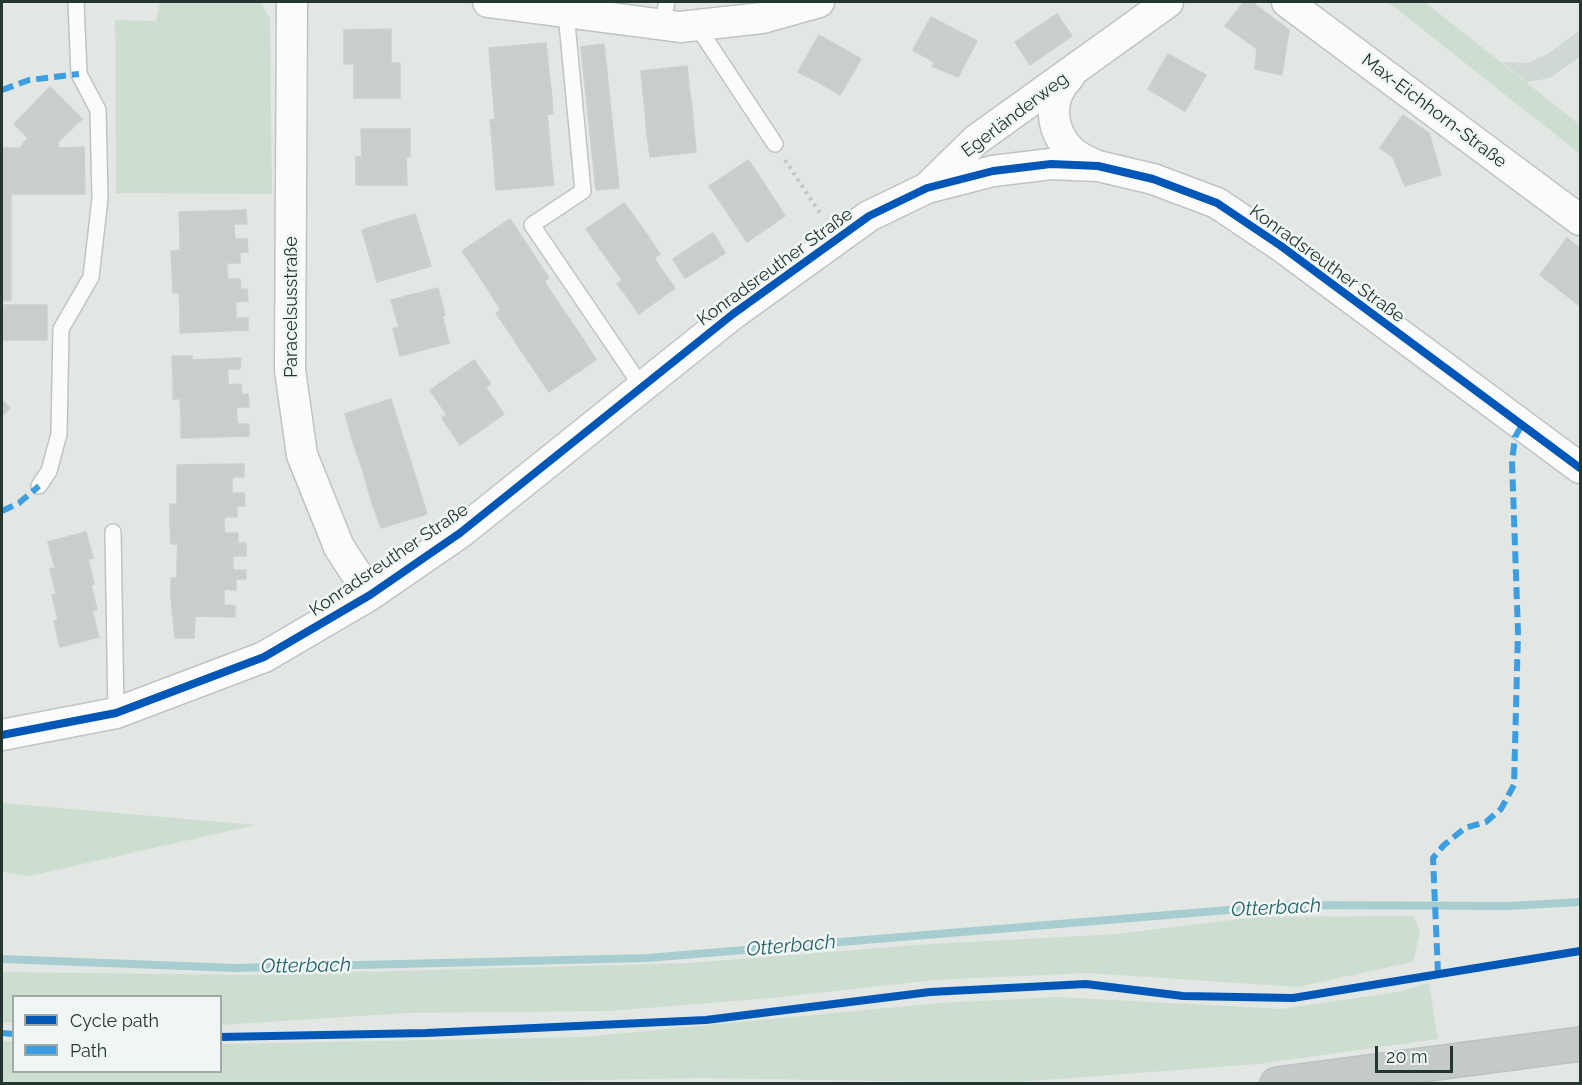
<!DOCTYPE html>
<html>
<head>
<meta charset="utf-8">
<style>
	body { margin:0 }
	#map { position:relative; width:1582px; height:1085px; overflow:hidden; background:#e2e7e4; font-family:Raleway,sans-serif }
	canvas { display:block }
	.frame { position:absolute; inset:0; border:3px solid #233730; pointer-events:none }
	.legend { position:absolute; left:12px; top:995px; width:210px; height:78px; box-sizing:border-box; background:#f0f6f3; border:2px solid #9eaaa5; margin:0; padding:8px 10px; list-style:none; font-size:18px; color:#233730 }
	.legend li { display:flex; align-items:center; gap:12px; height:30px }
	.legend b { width:30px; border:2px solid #9eaaa5 }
	.scale { position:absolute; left:1375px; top:1046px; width:78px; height:27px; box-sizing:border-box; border:3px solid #233730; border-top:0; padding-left:8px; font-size:18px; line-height:21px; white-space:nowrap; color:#233730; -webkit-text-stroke:4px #f0f6f3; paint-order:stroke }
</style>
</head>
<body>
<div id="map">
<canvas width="1582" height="1085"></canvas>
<div class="frame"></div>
<ul class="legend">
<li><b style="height:8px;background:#0057b8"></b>Cycle path</li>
<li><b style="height:8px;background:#3c9ee1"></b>Path</li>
</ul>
<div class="scale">20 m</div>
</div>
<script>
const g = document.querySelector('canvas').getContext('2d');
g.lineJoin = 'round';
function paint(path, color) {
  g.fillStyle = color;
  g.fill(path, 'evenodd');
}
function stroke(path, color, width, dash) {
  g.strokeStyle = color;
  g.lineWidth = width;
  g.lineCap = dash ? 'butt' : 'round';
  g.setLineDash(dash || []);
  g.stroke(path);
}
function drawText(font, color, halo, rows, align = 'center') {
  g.font = font + ' Raleway,sans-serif';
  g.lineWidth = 5;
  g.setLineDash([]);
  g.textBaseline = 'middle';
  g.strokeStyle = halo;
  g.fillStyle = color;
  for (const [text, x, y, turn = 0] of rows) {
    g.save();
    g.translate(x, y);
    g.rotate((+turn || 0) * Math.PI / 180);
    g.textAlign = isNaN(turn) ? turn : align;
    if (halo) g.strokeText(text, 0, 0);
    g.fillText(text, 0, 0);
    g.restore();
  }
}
const built = new Path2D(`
	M1580,30V57L1550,78L1527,82L1502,62L1527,63L1546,55Z`);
const green = new Path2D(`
	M160,2H253L261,3L270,18L272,194L116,193L115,20L156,21Z
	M1388,2H1425L1580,125V154Z
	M2,803L256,825L29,876L2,872Z
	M1414,916L1420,932L1413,962L1298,987L1088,973L934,980L772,998L610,1011L407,1013L221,1025L220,996H14L13,1023L2,1022V972L247,975L690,963L930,944L1117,934L1256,917Z
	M1429,983L1438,1039L1258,1064L1005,1083L701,1078L386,1084L2,1083V1041H13L14,1072H220L221,1044L583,1037L939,1003L1058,997L1281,1009L1397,992Z`);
const stream = new Path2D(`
	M2,959L235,968L647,958L1289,905L1510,906L1580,902`);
const building = new Path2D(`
	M1244,2H1252L1289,30L1282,75L1255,69L1257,49L1225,26Z
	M1057,14L1072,36L1030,65L1015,42Z
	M931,17L952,28L934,62L913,50Z
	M952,28L977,41L958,77L932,66Z
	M391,29V63L344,64V30Z
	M819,35L840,47L820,83L798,72Z
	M546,43L548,65L491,71L489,48Z
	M604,44L619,188L596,190L581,47Z
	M840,47L861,59L840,95L820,83Z
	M1168,54L1206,75L1185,111L1148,89Z
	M354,63H400V98H354Z
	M548,65L551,89L493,94L491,71Z
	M687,66L689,87L643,92L641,71Z
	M50,87L82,119L58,142L59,148L84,147L85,194H11V300L2,301V148H20L28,138L14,124Z
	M689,87L692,108L645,112L643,92Z
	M551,89L553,114L495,119L493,94Z
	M692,108L694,130L647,134L645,112Z
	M547,114L549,135L492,141L490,120Z
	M1403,115L1429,133L1441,175L1405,186L1393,157L1380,148Z
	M361,129H410V157H362Z
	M694,130L696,152L650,157L647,134Z
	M549,135L551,160L494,165L492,141Z
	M356,157H406L407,185H356Z
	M551,160L554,185L496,190L494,165Z
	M748,160L760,177L721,203L709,186Z
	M760,177L772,196L733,221L721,203Z
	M772,196L785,216L747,242L733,221Z
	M624,203L636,219L598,246L586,229Z
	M246,210L247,224H234V231L180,233L179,212Z
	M415,214L431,266L377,282L362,230Z
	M510,219L522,237L474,268L462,251Z
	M636,219L648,236L610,263L598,246Z
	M234,231L235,239H247L248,252L192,254L191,250H180V233Z
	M713,233L725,253L685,278L673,259Z
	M648,236L660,254L622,280L610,263Z
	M522,237L535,257L487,288L474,268Z
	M1567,238L1580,248V306L1540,275Z
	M191,250L192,254L240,253V263H227V271L172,272L171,251Z
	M535,257L549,278L501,310L487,288Z
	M654,258L664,273L628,298L617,284Z
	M227,271L228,279H240L241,289L173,293L172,272Z
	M664,273L675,288L639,314L628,298Z
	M544,281L557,301L509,332L496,313Z
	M438,288L445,315L399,327L391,300Z
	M247,289L248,301L235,302L236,309L180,311L179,293Z
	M557,301L570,320L522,352L509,332Z
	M2,305H47V340H2Z
	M236,309V318H248V330L180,333V311Z
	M442,315L449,343L400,356L393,329Z
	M570,320L583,339L535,371L522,352Z
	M583,339L596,360L549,392L535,371Z
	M172,356H192V360L241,358L240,369H228V376L173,377Z
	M474,360L491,384L447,415L430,390Z
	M228,376V385L241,384L242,395L173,399V377Z
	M486,388L504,414L460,445L442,418Z
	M248,394L249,407H236L237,416L181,417L180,399L196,398V396Z
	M391,399L400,428L353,442L345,414Z
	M2,400L10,408L2,416Z
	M237,416V424H249V436L181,438V417Z
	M400,428L409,456L363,471L353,442Z
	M409,456L418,485L371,500L363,471Z
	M244,464V477H232V484L177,485V465Z
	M232,484V493H244L245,506L189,507V504H177V485Z
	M418,485L427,514L381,528L371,500Z
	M170,504H189V507L237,506V517H224V523L170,524Z
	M224,523L225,533H238V543L171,544L170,524Z
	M86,532L93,558L55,568L48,542Z
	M246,543V556H233V562L177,561L178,544Z
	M88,559L94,584L56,594L50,569Z
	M177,561L233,562V570H246V579L177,578Z
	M171,578L236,579V590L224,589V598L171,597Z
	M91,585L97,610L58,620L52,595Z
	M171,597L224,598V605L235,606V617L195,616L194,638H175Z
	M92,611L99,637L60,647L54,621Z`);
const path = new Path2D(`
	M785,160L822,216`);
const service = new Path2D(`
	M566,13L583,191L532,225L642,387
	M662,24L667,2
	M697,26L775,144
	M39,486L49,471L59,434L61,329L91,277L100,199L98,110L79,74L76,2
	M113,532L116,713`);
const minor = new Path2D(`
	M292,2L290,370L302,455L339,547L370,595
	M488,2L680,27L762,18L819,2
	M1287,2L1580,220
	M1069,77C1047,99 1050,131 1072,152C1079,158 1089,162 1097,166
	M929,186L976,140L1168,2
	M2,735L116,713L264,657L370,595L460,533L733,314L869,216L927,188L993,171L1051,164L1098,166L1153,179L1217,203L1281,246L1580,468`);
const trunk = new Path2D(`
	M1277,1084L1580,1044`);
const quiet = new Path2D(`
	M2,90L29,80L79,74
	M2,511L19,503L39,486
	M1438,973L1433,858L1444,845L1465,828L1486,822L1501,809L1514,785L1518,632L1512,461L1515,437L1522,425
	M2,1033L14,1034`);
const cycleway = new Path2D(`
	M2,735L116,713L264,657L370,595L460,533L733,314L869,216L927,188L993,171L1051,164L1098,166L1153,179L1217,203L1281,246L1580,468
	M220,1037L426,1033L706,1020L930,992L1086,984L1183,996L1293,998L1580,951`);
const streetNames = [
	["Max-Eichhorn-Straße",1434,111,37],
	["Egerländerweg",1015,115,-37],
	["Konradsreuther Straße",1327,264,36],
	["Konradsreuther Straße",775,267,-36],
	["Paracelsusstraße",292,307,-90],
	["Konradsreuther Straße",389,560,-34]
];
const waterNames = [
	["Otterbach",1276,908,-3],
	["Otterbach",791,946,-5],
	["Otterbach",306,966,-1]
];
paint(built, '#d0d8d4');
paint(green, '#cdded1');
stroke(stream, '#a8cdd0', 8);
paint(building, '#c9cecc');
stroke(building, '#cbcfcd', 1.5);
stroke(service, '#bfc4c1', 18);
stroke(minor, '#bfc4c1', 33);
stroke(trunk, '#bcc3c0', 36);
stroke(path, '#c0c7c4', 4, [3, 4.5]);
stroke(service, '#fbfbfb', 15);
stroke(minor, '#fbfbfb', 30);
stroke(trunk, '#c4cac8', 33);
stroke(quiet, '#3c9ee1', 6, [12, 6]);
stroke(cycleway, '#0057b8', 8);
drawText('18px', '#233730', '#f0f6f3', streetNames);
drawText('italic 20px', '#25636b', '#f0f6f3', waterNames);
</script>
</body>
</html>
